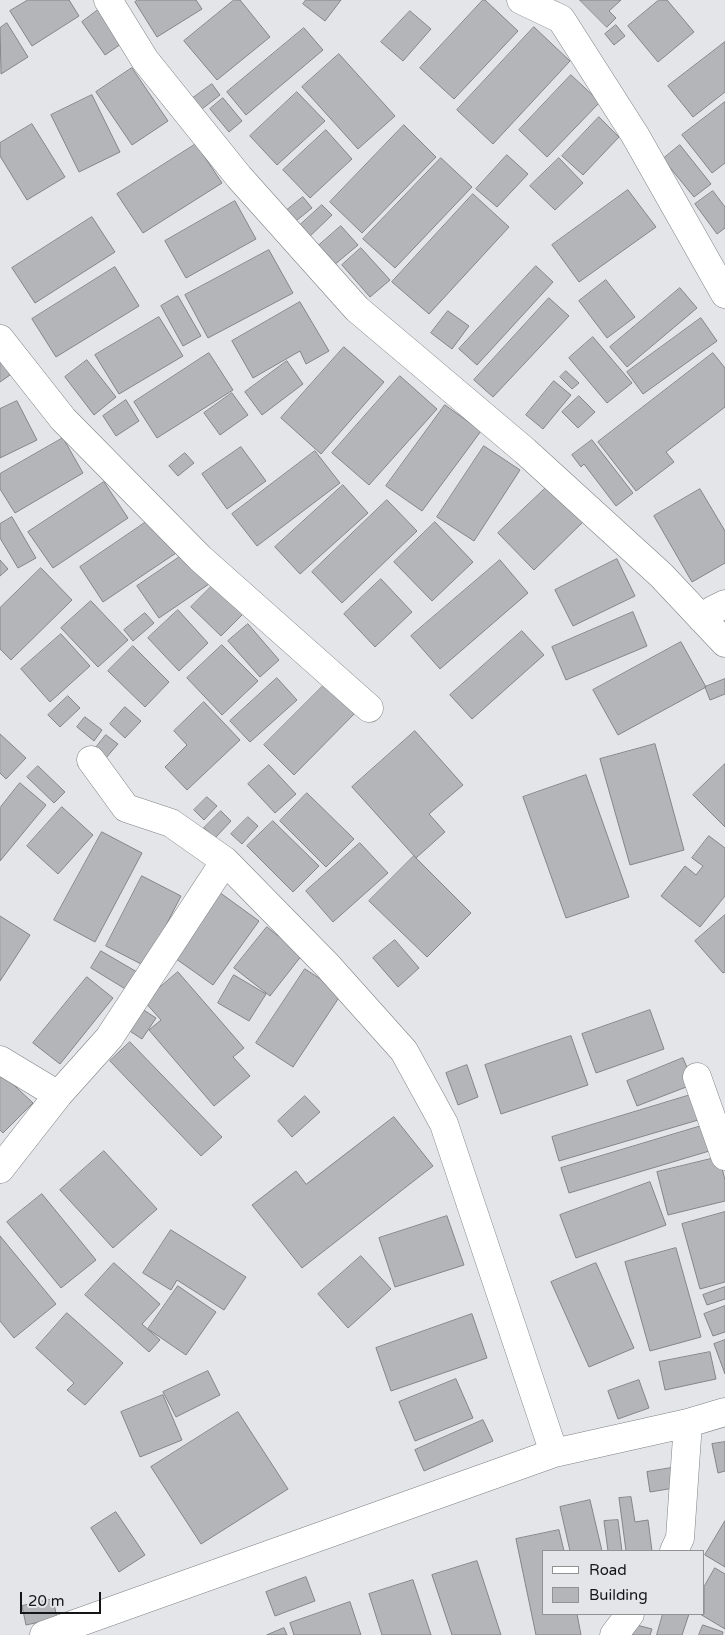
<!DOCTYPE html>
<html>
<head>
<meta charset="utf-8">
<style>
	body { margin:0 }
	#map { position:relative; width:725px; height:1635px; overflow:hidden; background:#e3e5e8; font-family:"Varela Round",sans-serif }
	canvas { display:block }
	.legend { position:absolute; left:542px; top:1550px; width:162px; height:65px; box-sizing:border-box; background:#e3e5e8; border:1px solid #919294; margin:0; padding:6px 9px; list-style:none; font-size:15px; color:#151517 }
	.legend li { display:flex; align-items:center; gap:10px; height:25px }
	.legend b { width:25px; border:1px solid #919294 }
	.scale { position:absolute; left:20px; top:1592px; width:81px; height:22px; box-sizing:border-box; border:2px solid #151517; border-top:0; padding-left:6px; font-size:15px; line-height:18px; white-space:nowrap; color:#151517; -webkit-text-stroke:4px #e3e5e8; paint-order:stroke }
</style>
</head>
<body>
<div id="map">
<canvas width="725" height="1635"></canvas>
<ul class="legend">
<li><b style="height:6px;background:#fff"></b>Road</li>
<li><b style="height:14px;background:#b3b5b8"></b>Building</li>
</ul>
<div class="scale">20 m</div>
</div>
<script>
const g = document.querySelector('canvas').getContext('2d');
g.lineJoin = 'round';
function paint(path, color) {
  g.fillStyle = color;
  g.fill(path, 'evenodd');
}
function stroke(path, color, width, dash) {
  g.strokeStyle = color;
  g.lineWidth = width;
  g.lineCap = dash ? 'butt' : 'round';
  g.setLineDash(dash || []);
  g.stroke(path);
}
const building = new Path2D(`
	M28,0H69L79,16L32,46L10,11Z
	M138,0H196L202,9L157,37L135,2Z
	M234,0H240L270,37L217,80L184,41Z
	M306,0H341L325,21L303,4Z
	M483,0H485L518,31L454,99L420,68Z
	M580,0H621L609,11L616,18L607,27Z
	M659,0H667L694,32L658,62L628,26Z
	M98,10L121,44L105,55L82,22Z
	M410,11L431,29L403,61L381,42Z
	M7,23L28,57L1,74L0,28Z
	M616,25L625,36L614,45L605,34Z
	M534,27L570,61L493,144L457,110Z
	M304,28L323,50L246,115L227,92Z
	M725,42V92L693,117L668,86Z
	M339,54L395,116L358,149L302,87Z
	M132,68L168,121L132,145L96,92Z
	M571,75L600,102L547,157L519,130Z
	M212,84L220,95L202,109L193,98Z
	M297,92L325,121L277,165L250,136Z
	M92,95L120,152L79,172L51,115Z
	M223,98L242,121L229,132L210,109Z
	M725,102V163L712,173L682,135Z
	M599,117L619,137L583,175L562,156Z
	M32,124L65,177L27,200L0,156V143Z
	M404,125L436,157L362,233L330,202Z
	M326,130L352,159L310,198L283,170Z
	M196,144L222,183L143,233L117,194Z
	M680,145L711,184L694,197L663,159Z
	M507,155L528,174L497,207L476,189Z
	M441,158L472,187L395,268L363,239Z
	M559,158L583,183L555,210L530,186Z
	M628,190L656,227L579,282L552,245Z
	M713,191L725,207V228L717,234L695,204Z
	M473,194L509,227L429,314L392,282Z
	M303,197L312,208L296,221L287,210Z
	M235,201L256,239L186,278L165,241Z
	M322,205L332,215L308,238L298,227Z
	M92,217L115,252L35,303L12,268Z
	M341,226L358,245L333,266L317,247Z
	M361,248L390,280L370,297L342,265Z
	M269,250L293,293L208,338L185,295Z
	M536,266L553,282L477,365L459,349Z
	M115,267L139,306L56,357L32,319Z
	M606,280L635,317L607,338L579,301Z
	M680,288L697,308L627,367L610,347Z
	M178,296L201,336L183,346L161,306Z
	M549,298L569,316L493,397L474,380Z
	M300,302L329,351L306,364L300,351L253,378L232,341Z
	M448,311L469,326L452,349L431,333Z
	M159,317L183,356L119,394L95,355Z
	M701,318L717,341L643,394L627,372Z
	M593,337L632,383L607,403L569,358Z
	M344,347L384,382L321,454L281,418Z
	M209,353L233,390L157,438L134,402Z
	M713,353L725,368V407L666,452L674,462L636,491L598,442Z
	M0,359L10,375L0,382Z
	M87,360L116,397L94,415L65,377Z
	M287,361L303,384L262,415L245,392Z
	M566,371L579,383L572,389L560,377Z
	M400,376L437,409L369,485L332,453Z
	M554,381L571,395L543,429L526,415Z
	M232,393L248,415L220,435L204,413Z
	M579,396L595,412L578,428L562,412Z
	M126,400L139,421L116,436L103,416Z
	M17,401L37,440L0,458V409Z
	M445,405L481,431L422,511L386,486Z
	M63,438L83,473L15,513L0,489V474Z
	M592,440L633,493L616,506L584,464L581,467L572,455Z
	M484,446L520,470L474,541L437,517Z
	M241,447L266,481L227,509L202,474Z
	M315,451L340,483L257,546L232,514Z
	M185,453L194,463L178,476L169,466Z
	M104,482L128,518L53,568L28,532Z
	M550,484L585,520L534,570L498,533Z
	M343,485L368,513L300,574L275,547Z
	M700,489L725,531V563L692,582L654,516Z
	M387,500L417,531L342,603L312,572Z
	M155,516L179,551L103,602L80,567Z
	M12,517L36,558L18,568L0,538V524Z
	M435,522L473,562L432,601L394,562Z
	M187,552L209,584L159,618L137,586Z
	M617,559L635,596L573,626L555,590Z
	M0,560L8,569L0,576Z
	M500,560L528,593L440,669L411,636Z
	M41,568L72,600L11,660L0,649V608Z
	M219,579L249,608L221,636L191,607Z
	M381,579L412,612L375,647L344,614Z
	M91,601L128,640L98,667L61,628Z
	M178,610L208,643L179,671L148,638Z
	M633,612L647,646L566,680L552,647Z
	M145,613L154,623L133,641L124,630Z
	M248,624L279,660L260,677L228,641Z
	M522,631L544,655L472,719L450,695Z
	M61,634L90,666L50,702L21,669Z
	M681,642L706,687L618,735L593,690Z
	M222,645L258,681L222,715L187,678Z
	M133,646L169,682L145,707L108,671Z
	M277,678L297,700L250,742L230,721Z
	M725,679V694L710,700L705,687Z
	M329,680L359,709L294,775L264,745Z
	M68,696L80,708L60,727L48,715Z
	M204,702L240,740L187,790L165,767L187,745L174,731Z
	M125,707L141,721L125,738L110,724Z
	M85,717L102,730L94,741L77,727Z
	M415,731L463,785L429,814L445,832L416,858L352,787Z
	M0,734L26,758L6,779L0,773Z
	M106,735L118,744L105,759L94,750Z
	M655,744L684,850L630,865L600,759Z
	M725,764V827L693,795Z
	M269,765L296,794L275,813L248,784Z
	M38,766L65,792L54,803L27,777Z
	M586,775L629,897L566,918L523,797Z
	M20,783L46,805L0,861V808Z
	M307,793L354,839L326,867L280,821Z
	M207,797L217,806L204,820L194,810Z
	M62,807L93,835L58,874L27,846Z
	M221,811L231,821L215,838L204,828Z
	M248,817L258,826L242,844L231,834Z
	M273,821L319,866L293,892L247,846Z
	M102,832L142,853L95,942L54,920Z
	M709,836L725,848V896L700,927L661,896L685,866L696,875L703,866L692,858Z
	M360,843L388,873L333,922L306,891Z
	M414,856L471,913L427,957L369,901Z
	M142,876L181,896L145,966L106,946Z
	M219,892L259,921L213,985L172,956Z
	M725,915V972L723,973L695,941Z
	M0,916L30,935L0,981Z
	M267,927L302,955L270,996L234,968Z
	M395,940L419,968L398,987L373,958Z
	M101,951L137,972L127,990L91,968Z
	M305,969L342,993L293,1067L256,1043Z
	M178,972L244,1048L233,1057L250,1076L214,1106L149,1030L161,1020L144,1001Z
	M234,975L266,994L249,1021L218,1003Z
	M87,977L113,998L60,1064L33,1043Z
	M139,1007L156,1018L142,1039L125,1028Z
	M650,1010L664,1049L596,1073L582,1034Z
	M571,1036L588,1085L501,1114L485,1065Z
	M130,1042L222,1137L201,1156L110,1061Z
	M683,1058L694,1084L637,1106L627,1081Z
	M467,1065L478,1097L458,1105L446,1073Z
	M0,1072L33,1103L3,1133L0,1130Z
	M697,1093L705,1118L559,1161L552,1137Z
	M305,1096L320,1112L292,1137L278,1121Z
	M394,1117L433,1166L302,1268L252,1205L296,1171L306,1184Z
	M708,1124L716,1149L569,1193L561,1168Z
	M104,1151L157,1209L113,1248L60,1190Z
	M719,1157L725,1180V1201L668,1215L657,1172Z
	M650,1182L666,1225L576,1258L560,1215Z
	M42,1194L96,1260L61,1288L7,1222Z
	M725,1212V1282L700,1289L682,1224Z
	M447,1216L464,1265L395,1287L379,1238Z
	M171,1230L246,1277L224,1310L177,1280L171,1290L143,1273Z
	M0,1236L56,1304L14,1338L0,1321Z
	M676,1248L701,1337L650,1351L625,1262Z
	M361,1256L391,1289L348,1328L318,1294Z
	M114,1263L160,1304L142,1324L160,1340L149,1352L85,1295Z
	M596,1263L634,1348L589,1367L551,1282Z
	M178,1286L216,1312L186,1355L148,1329Z
	M725,1287V1299L707,1305L703,1295Z
	M725,1306V1332L713,1336L704,1314Z
	M67,1313L123,1363L85,1405L67,1390L74,1383L36,1348Z
	M472,1314L487,1358L391,1391L376,1348Z
	M725,1340V1374L714,1344Z
	M710,1352L716,1379L665,1390L659,1362Z
	M208,1371L220,1395L176,1417L163,1392Z
	M456,1379L473,1418L415,1441L399,1402Z
	M639,1380L649,1408L618,1419L608,1391Z
	M163,1395L182,1440L140,1457L121,1412Z
	M238,1412L288,1489L201,1544L151,1467Z
	M483,1420L493,1441L424,1471L415,1450Z
	M725,1442V1471L718,1473L712,1444Z
	M677,1467L680,1487L650,1492L647,1472Z
	M631,1497L635,1522L648,1520L652,1551H626L619,1498Z
	M590,1500L602,1551H570L560,1507Z
	M116,1512L145,1555L119,1572L91,1528Z
	M618,1520L622,1551H608L604,1521Z
	M725,1521V1567L705,1555Z
	M559,1530L564,1551H544V1614H577L581,1635H536L516,1539Z
	M477,1561L501,1635H452L432,1575Z
	M715,1568L725,1574V1629L700,1614H704V1587Z
	M306,1577L315,1601L275,1616L266,1592Z
	M413,1580L431,1635H382L369,1594Z
	M53,1599L57,1618L26,1625L22,1606Z
	M350,1602L361,1635H294L290,1623Z
	M663,1614H689L682,1635H657Z
	M629,1623L652,1629L650,1635H626Z
	M703,1625L723,1632L722,1635H699Z
	M284,1628L287,1635H267Z`);
const minor = new Path2D(`
	M108,0L145,60L239,177L357,309L525,451L661,575L725,643
	M521,0L561,19L635,135L725,294
	M0,339L63,419L200,558L369,708
	M702,619L713,610L725,604
	M91,760L126,808L171,823L225,861L327,965L404,1051L444,1124L554,1453
	M0,1060L58,1095
	M697,1077L725,1156
	M0,1169L58,1095L109,1038L225,861
	M674,1551L680,1538L688,1423
	M44,1635L554,1453L688,1423L725,1412
	M614,1635L630,1614`);
paint(building, '#b3b5b8');
stroke(building, '#848589', 1);
stroke(minor, '#7f8184', 29);
stroke(minor, '#fff', 28);
</script>
</body>
</html>
